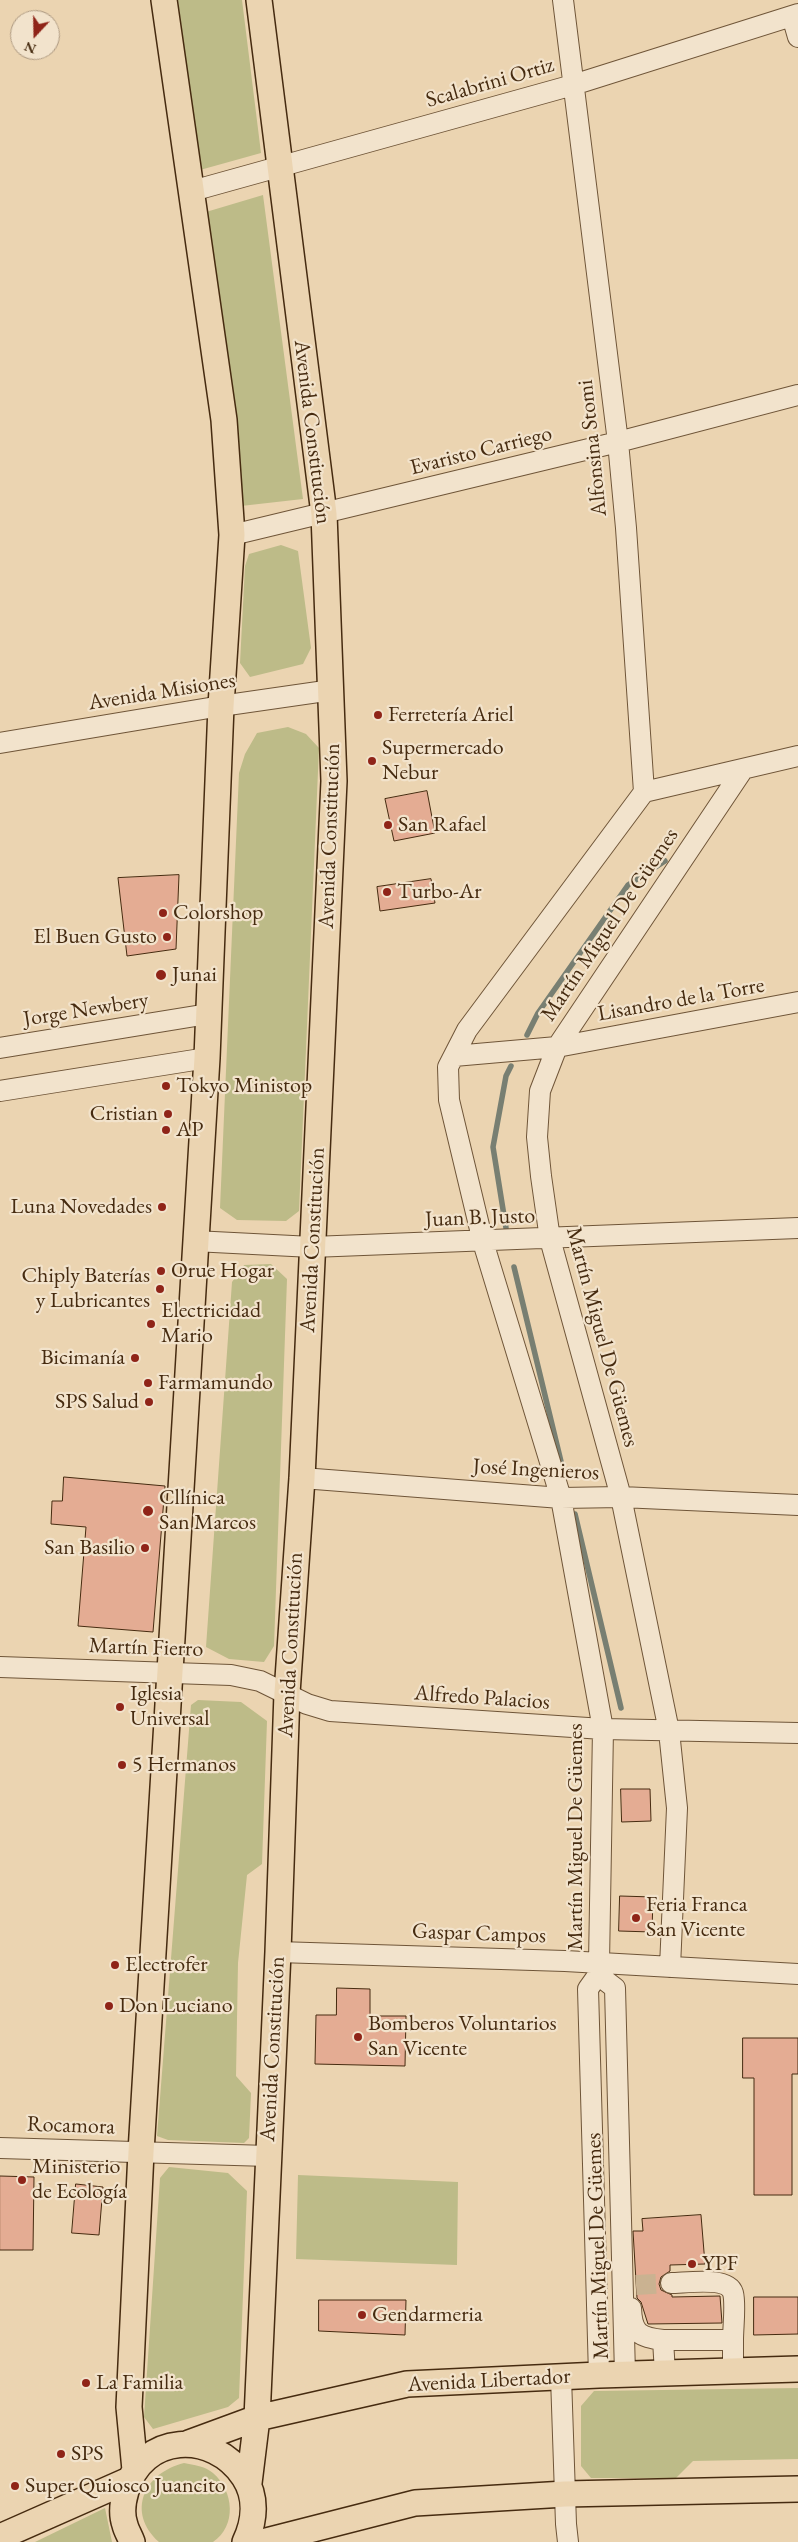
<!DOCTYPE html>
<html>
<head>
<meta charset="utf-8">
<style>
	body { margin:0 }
	#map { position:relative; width:798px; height:2542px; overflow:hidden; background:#ebd4b1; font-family:"EB Garamond",serif }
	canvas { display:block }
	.north { position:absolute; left:10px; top:10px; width:50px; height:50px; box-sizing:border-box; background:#f2e3cc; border:1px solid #ad9981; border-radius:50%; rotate:201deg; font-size:14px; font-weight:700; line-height:20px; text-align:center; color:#462b10 }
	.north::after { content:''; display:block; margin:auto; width:18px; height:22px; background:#8f2418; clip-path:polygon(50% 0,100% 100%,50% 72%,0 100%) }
</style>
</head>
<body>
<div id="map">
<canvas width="798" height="2542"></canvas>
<div class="north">N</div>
</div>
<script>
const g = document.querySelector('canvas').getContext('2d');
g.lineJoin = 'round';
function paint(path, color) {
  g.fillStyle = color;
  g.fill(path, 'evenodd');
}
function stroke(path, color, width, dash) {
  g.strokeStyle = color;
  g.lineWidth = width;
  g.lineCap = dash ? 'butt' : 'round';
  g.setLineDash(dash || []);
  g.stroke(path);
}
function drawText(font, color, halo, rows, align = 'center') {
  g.font = font + ' "EB Garamond",serif';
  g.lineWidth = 4.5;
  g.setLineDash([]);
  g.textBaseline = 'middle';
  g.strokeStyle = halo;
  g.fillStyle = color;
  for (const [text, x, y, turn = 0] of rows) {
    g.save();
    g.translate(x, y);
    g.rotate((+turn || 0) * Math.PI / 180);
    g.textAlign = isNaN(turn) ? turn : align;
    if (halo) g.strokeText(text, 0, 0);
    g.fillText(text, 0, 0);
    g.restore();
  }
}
const green = new Path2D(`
	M178,0H242L261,153L200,170Z
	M263,195L303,499L241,506L238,430L206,212Z
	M281,545L298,551L311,648L303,664L250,677L240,663L245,566L249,554Z
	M288,727L306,734L319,748L299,1211L286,1221L237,1220L220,1208L239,773L245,754L257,733Z
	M271,1264L287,1279L274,1646L264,1662L229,1659L206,1647L232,1282L244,1265Z
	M198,1700L241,1702L267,1721L262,1864L247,1875L238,1963L236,2076L251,2093L249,2138L244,2143L168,2140L157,2136L191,1705Z
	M169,2167L228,2173L247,2191L239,2398L228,2407L153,2429L144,2417L160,2178Z
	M298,2175L458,2182L457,2265L296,2259Z
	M798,2388V2459L693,2461L676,2478H591L581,2466V2406L594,2391Z
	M184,2463C194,2465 205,2466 213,2473C234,2491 237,2526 213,2542H159C126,2512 144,2473 184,2463Z
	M105,2508L112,2542H35Z`);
const stream = new Path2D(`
	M527,1035L538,1013L628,885L665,861
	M506,1228L493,1147L506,1076L511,1066
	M514,1267L564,1474
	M575,1514L621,1708`);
const building = new Path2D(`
	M427,791L435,833L394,841L385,799Z
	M179,875L176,949L127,956L118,878Z
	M431,879L435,903L380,911L377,887Z
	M64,1477L165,1486L153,1632L78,1626L86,1527L51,1524L52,1501H62Z
	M621,1789H650L651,1821L622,1822Z
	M620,1896L653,1897L652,1932L619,1931Z
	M337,1988L370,1989V2016H406L405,2066L315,2064L316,2015H336Z
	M743,2038H798V2074H792V2195H754V2078H743Z
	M0,2176L34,2177L33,2250H0Z
	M76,2184L103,2187L99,2235L72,2233Z
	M701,2215L705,2264L670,2265V2271L661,2277L659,2284L661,2290L672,2295V2297L720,2296L722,2323L648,2324L641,2302L637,2298L633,2231H643L642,2219Z
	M754,2297H798V2334L754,2335Z
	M319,2300H406L405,2335L319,2331Z`);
const minorTunnel = new Path2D(`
	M636,2285L671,2283`);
const minor = new Path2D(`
	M563,0L618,442L626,528L644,792L798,756
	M792,16L798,37
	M192,191L573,85L798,14
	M232,535L618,442L798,395
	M0,743L221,706L332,690
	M0,1048L208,1014
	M454,1056L557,1047L798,1002
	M0,1091L207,1058
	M194,1241L312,1247L798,1228
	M302,1478L561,1498L621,1497L798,1505
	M0,1667L231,1675L260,1681L307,1704L330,1711L603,1729L798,1733
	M278,1952L565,1961L798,1974
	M670,1967L677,1808L669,1731L621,1497L550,1239L541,1176L537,1137L540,1091L557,1047L742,771
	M598,1975L615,1988L625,2374
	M0,2148L268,2156
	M671,2283C686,2283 728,2276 733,2293C736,2304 733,2327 733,2340
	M631,2308C632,2333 639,2337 663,2340
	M665,2373L663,2340H733V2370
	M599,2375L588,1989L598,1975L599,1963L603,1729L561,1498L483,1242L449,1100L448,1067L467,1030L644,792
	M561,2377L566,2524L568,2542`);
const major = new Path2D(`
	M189,2443L257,2418L407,2384L599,2375L798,2369
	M135,2470L129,2407L141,2152L207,1058L221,706L232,535L224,420L164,0
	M249,2483L257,2418L278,1952L287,1693L302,1478L334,781L324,514L259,0
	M0,2537L129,2480
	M132,2542C130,2536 126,2530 125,2525C121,2514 123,2501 126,2491C142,2433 213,2430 244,2477C257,2497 255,2521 245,2542
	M262,2542L415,2503L565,2494L798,2489`);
const markers = [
	[378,715,5,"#8f2418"],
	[372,761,5,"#8f2418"],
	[388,825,5,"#8f2418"],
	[387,892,5,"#8f2418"],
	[163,913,5,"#8f2418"],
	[167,937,5,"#8f2418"],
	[161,975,6,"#8f2418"],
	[166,1086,5,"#8f2418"],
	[168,1114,5,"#8f2418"],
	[166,1130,5,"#8f2418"],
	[162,1207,5,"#8f2418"],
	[161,1271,5,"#8f2418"],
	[160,1289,5,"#8f2418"],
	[151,1324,5,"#8f2418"],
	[135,1358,5,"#8f2418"],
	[148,1383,5,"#8f2418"],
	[149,1402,5,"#8f2418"],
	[148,1511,6,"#8f2418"],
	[145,1548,5,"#8f2418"],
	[120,1707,5,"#8f2418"],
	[122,1765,5,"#8f2418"],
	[636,1918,5,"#8f2418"],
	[115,1965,5,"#8f2418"],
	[109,2006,5,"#8f2418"],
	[358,2037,5,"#8f2418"],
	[22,2180,5,"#8f2418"],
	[692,2264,5,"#8f2418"],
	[362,2315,5,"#8f2418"],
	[86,2383,5,"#8f2418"],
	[61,2454,5,"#8f2418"],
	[15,2486,5,"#8f2418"]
];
const streetNames = [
	["Scalabrini Ortiz",490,83,-16],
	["Avenida Constitución",312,432,83],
	["Alfonsina Stomi",593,448,-96],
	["Evaristo Carriego",481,451,-14],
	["Avenida Misiones",162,692,-9],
	["Avenida Constitución",330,836,-88],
	["Martín Miguel De Güemes",610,925,-56],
	["Lisandro de la Torre",681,1000,-10],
	["Jorge Newbery",86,1010,-9],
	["Juan B. Justo",480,1218,-2],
	["Avenida Constitución",313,1240,-87],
	["Martín Miguel De Güemes",602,1337,75],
	["José Ingenieros",536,1470,3],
	["Avenida Constitución",291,1645,-87],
	["Martín Fierro",146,1648,2],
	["Alfredo Palacios",482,1698,4],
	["Martín Miguel De Güemes",576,1837,-90],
	["Gaspar Campos",479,1934,2],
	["Avenida Constitución",273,2049,-87],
	["Rocamora",71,2126,2],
	["Martín Miguel De Güemes",598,2246,-92],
	["Avenida Libertador",489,2381,-3]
];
const poiNames = [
	["Ferretería Ariel",388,715],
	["Supermercado",382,748],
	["Nebur",382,773],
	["San Rafael",398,825],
	["Turbo-Ar",397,892],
	["Colorshop",173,913],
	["El Buen Gusto",157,937,"right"],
	["Junai",172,975],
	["Tokyo Ministop",176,1086],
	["Cristian",158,1114,"right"],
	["AP",176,1130],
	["Luna Novedades",152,1207,"right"],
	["Orue Hogar",171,1271],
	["Chiply Baterías",150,1276,"right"],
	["y Lubricantes",150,1301,"right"],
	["Electricidad",161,1311],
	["Mario",161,1336],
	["Bicimanía",125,1358,"right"],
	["Farmamundo",158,1383],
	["SPS Salud",139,1402,"right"],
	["Cllínica",159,1498],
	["San Marcos",159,1523],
	["San Basilio",135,1548,"right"],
	["Iglesia",130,1694],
	["Universal",130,1719],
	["5 Hermanos",132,1765],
	["Feria Franca",646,1905],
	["San Vicente",646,1930],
	["Electrofer",125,1965],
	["Don Luciano",119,2006],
	["Bomberos Voluntarios",368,2024],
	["San Vicente",368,2049],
	["Ministerio",32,2167],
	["de Ecología",32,2192],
	["YPF",702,2264],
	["Gendarmeria",372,2315],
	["La Familia",96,2383],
	["SPS",71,2454],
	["Super Quiosco Juancito",25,2486]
];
paint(green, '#bdbb88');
stroke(stream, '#787f72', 5.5);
paint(building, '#e4ac93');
stroke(building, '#462b10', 1);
stroke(minorTunnel, '#cab291', 20, [20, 10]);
stroke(minor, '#6f5538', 22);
stroke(major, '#462b10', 28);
stroke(minor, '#f2e3cc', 20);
stroke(major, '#ebd4b1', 25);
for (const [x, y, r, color] of markers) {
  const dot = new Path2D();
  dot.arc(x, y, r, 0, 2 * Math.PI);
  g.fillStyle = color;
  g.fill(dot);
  stroke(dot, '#f2e3cc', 2);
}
drawText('22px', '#462b10', '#f2e3cc', streetNames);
drawText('22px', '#462b10', '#f2e3cc', poiNames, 'left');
</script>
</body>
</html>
